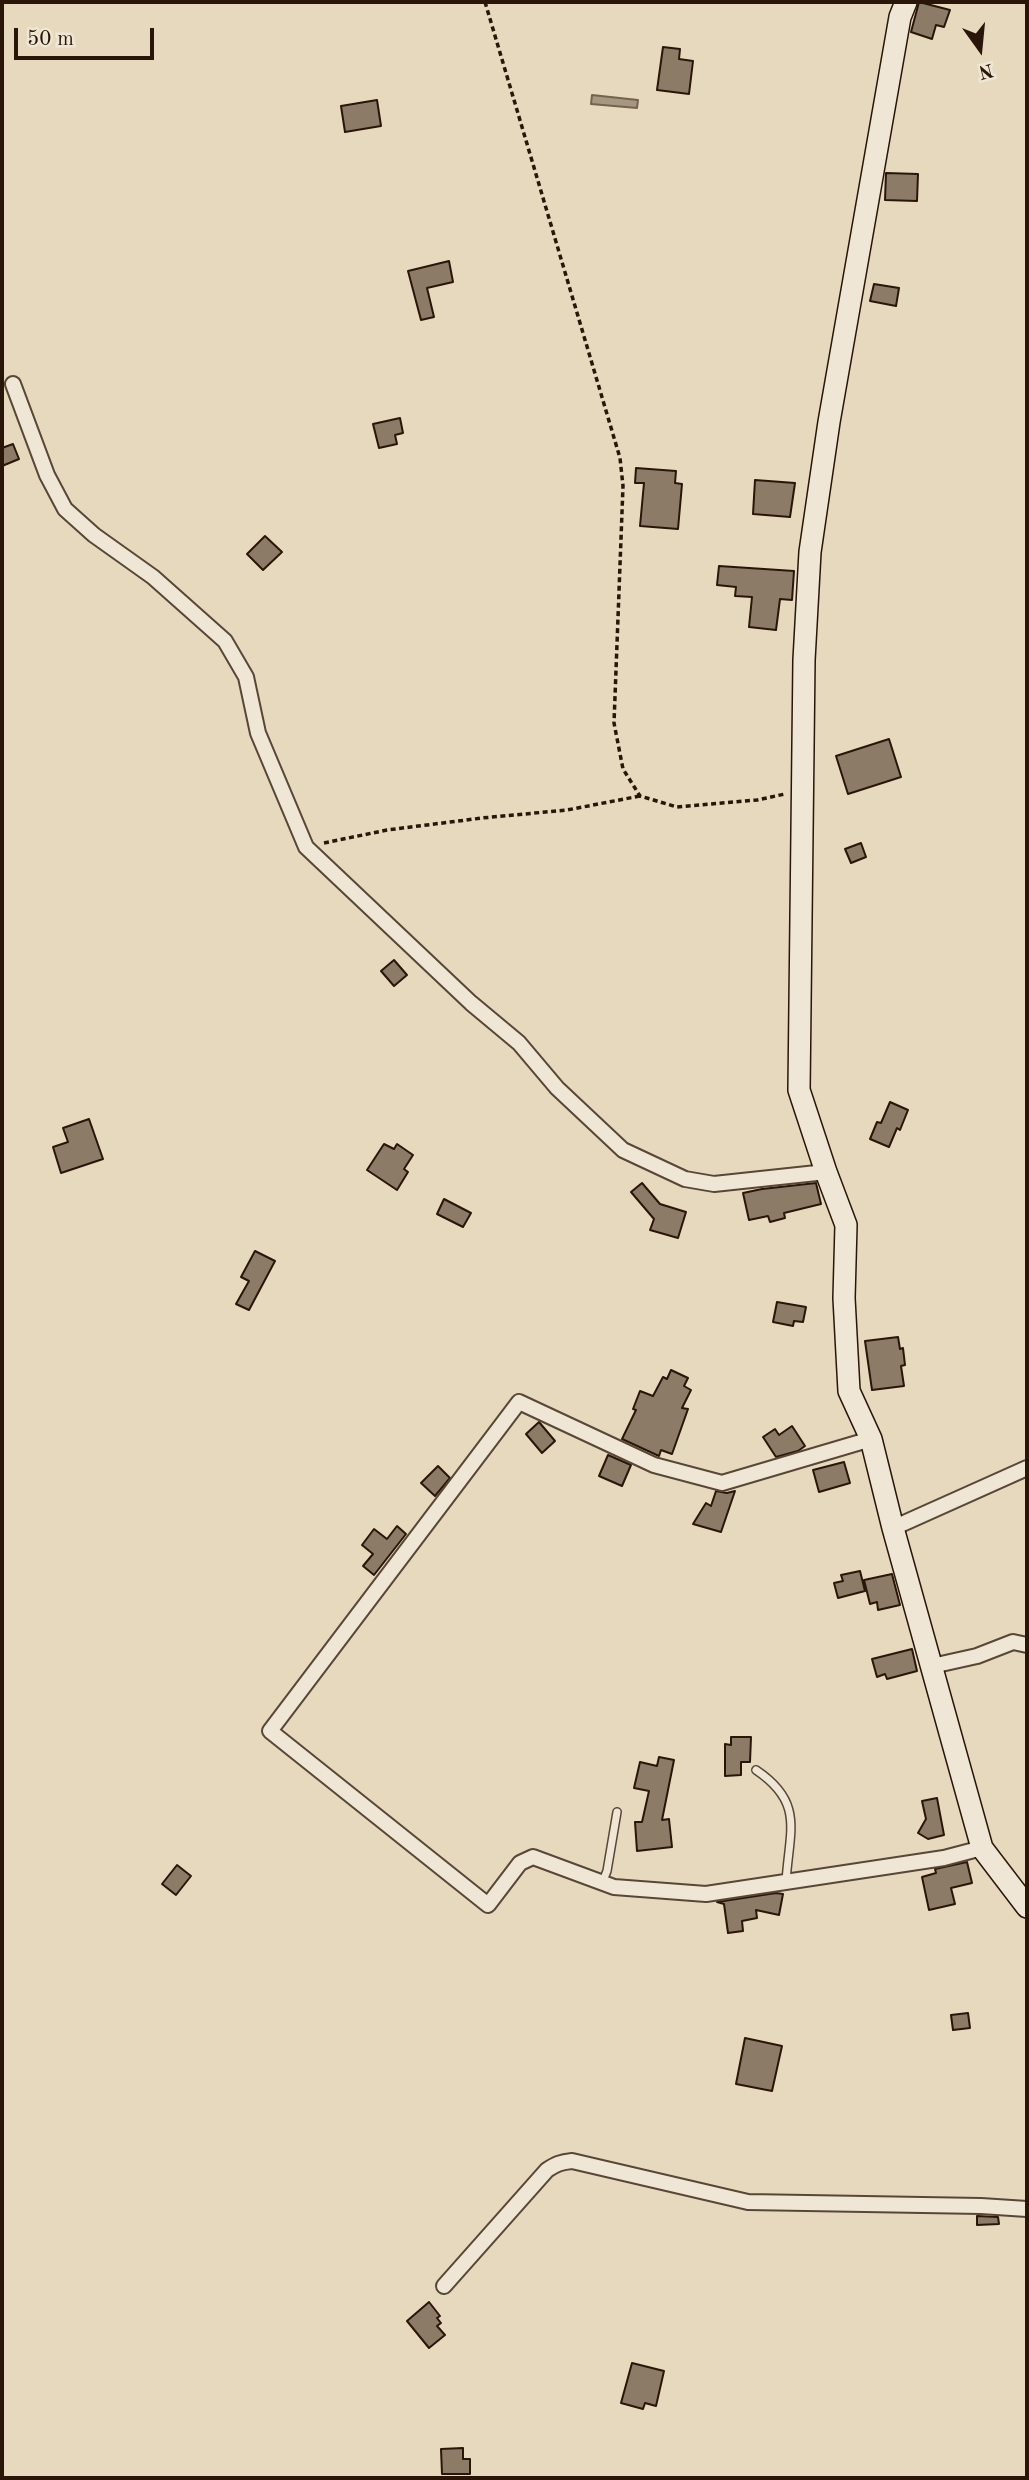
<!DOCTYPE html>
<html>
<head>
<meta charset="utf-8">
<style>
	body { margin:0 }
	#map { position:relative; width:1029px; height:2480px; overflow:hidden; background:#e7d9be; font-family:"Old Standard TT",serif }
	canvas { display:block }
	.frame { position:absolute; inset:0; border:4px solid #291609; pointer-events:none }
	.north { position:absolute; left:945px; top:14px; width:70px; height:70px; -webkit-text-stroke:5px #efe6d5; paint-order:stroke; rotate:165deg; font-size:19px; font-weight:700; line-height:28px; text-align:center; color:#291609 }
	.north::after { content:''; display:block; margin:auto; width:24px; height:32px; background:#291609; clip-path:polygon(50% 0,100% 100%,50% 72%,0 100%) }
	.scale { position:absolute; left:14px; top:28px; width:140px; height:32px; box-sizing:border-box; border:4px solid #291609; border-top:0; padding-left:9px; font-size:21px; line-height:24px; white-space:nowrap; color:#291609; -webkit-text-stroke:5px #efe6d5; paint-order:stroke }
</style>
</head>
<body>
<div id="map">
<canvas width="1029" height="2480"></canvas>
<div class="frame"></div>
<div class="north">N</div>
<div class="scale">50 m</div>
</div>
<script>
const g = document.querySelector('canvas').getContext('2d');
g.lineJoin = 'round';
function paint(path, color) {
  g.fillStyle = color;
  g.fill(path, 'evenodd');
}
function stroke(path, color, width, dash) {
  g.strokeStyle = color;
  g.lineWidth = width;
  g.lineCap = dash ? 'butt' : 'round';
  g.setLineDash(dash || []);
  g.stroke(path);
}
const water = new Path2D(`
	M592,95L638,100L637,108L591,104Z`);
const building = new Path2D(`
	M919,2L950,10L944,27L936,25L932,39L911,32Z
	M663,47L680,49L679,59L693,61L689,94L657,90Z
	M377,100L381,126L345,132L341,106Z
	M886,173L918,174L917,201L885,200Z
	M449,261L453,282L427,288L434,317L421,320L408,271Z
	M874,284L899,288L896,306L870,301Z
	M400,418L403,433L395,435L397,444L379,448L373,424Z
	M13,444L19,459L2,466V448Z
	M636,468L676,471L675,483L682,484L678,529L640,526L644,483H635Z
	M755,480L795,483L790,517L753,514Z
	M265,536L282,552L263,570L247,554Z
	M719,566L794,571L792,600L780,599L776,630L749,627L752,597L735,596L736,587L717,585Z
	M889,739L901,777L848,794L836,756Z
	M861,843L866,857L851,863L845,849Z
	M394,960L407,975L394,986L381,971Z
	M890,1102L908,1110L900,1130L897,1128L889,1147L870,1139L877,1122L881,1123Z
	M89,1119L103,1159L61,1173L53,1147L68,1142L63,1128Z
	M384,1144L394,1149L397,1144L413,1155L404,1169L408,1172L397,1190L367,1170Z
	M642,1183L660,1204L686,1212L678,1238L650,1230L654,1219L631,1192Z
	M816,1183L821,1204L784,1213L785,1218L770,1222L768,1216L749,1220L743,1193L762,1189Z
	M444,1199L471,1213L463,1227L437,1214Z
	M255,1251L275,1261L249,1310L236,1304L249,1281L241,1277Z
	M777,1302L806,1307L803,1322L794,1321L793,1326L773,1322Z
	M898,1337L900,1349L903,1348L905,1365L901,1366L904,1386L872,1390L865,1341Z
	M671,1370L688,1378L684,1386L691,1390L682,1408L688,1409L672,1454L661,1450L659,1456L622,1439L636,1410L633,1409L640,1391L653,1396L663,1377L667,1379Z
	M539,1422L555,1441L542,1453L526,1434Z
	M792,1426L805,1446L798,1451L776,1457L763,1437L775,1429L779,1435Z
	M608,1455L631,1465L622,1486L599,1476Z
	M844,1462L850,1483L819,1492L813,1470Z
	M438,1466L450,1478L435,1496L421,1483Z
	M716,1491L727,1493L735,1491L721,1532L693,1524L706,1503L711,1506Z
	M397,1526L406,1534L374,1575L363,1566L373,1554L362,1545L374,1529L387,1539Z
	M860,1571L865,1591L838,1598L834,1583L843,1581L841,1575Z
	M892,1574L900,1605L878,1610L877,1602L870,1604L864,1580Z
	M912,1649L917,1671L887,1679L885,1674L877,1677L872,1659Z
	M731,1737H751L750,1762H741V1775L725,1776V1744L731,1745Z
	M659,1757L674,1760L662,1820L669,1819L672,1847L637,1851L635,1822H642L649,1791L634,1788L640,1762L657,1766Z
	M937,1798L944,1835L928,1839L918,1833L926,1819L922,1801Z
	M967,1862L972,1883L951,1888L955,1904L929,1910L922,1877L936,1873L935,1869Z
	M177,1865L191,1876L176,1895L162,1884Z
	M776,1893L783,1894L779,1915L756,1910L757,1918L742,1921L743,1931L728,1933L724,1904L717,1902Z
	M968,2013L970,2028L953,2030L951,2015Z
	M745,2038L782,2046L772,2091L736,2084Z
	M977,2216L998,2217L999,2224L977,2225Z
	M429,2302L440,2316L437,2318L441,2323L437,2326L445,2335L429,2348L407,2321Z
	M632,2363L664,2371L656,2406L645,2403L643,2409L621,2403Z
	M463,2448V2459H470V2474H442L441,2449Z`);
const path = new Path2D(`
	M485,2L620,458L623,486L614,723L623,769L640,796L677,807L757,800L785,794
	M324,843L387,830L482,818L567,810L640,796`);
const lane = new Path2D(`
	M756,1770C805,1803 789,1831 786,1882
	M602,1883L607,1871L617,1812`);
const street = new Path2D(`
	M13,384L47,475L65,509L94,535L153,577L225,641L246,677L258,733L306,847L471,1003L519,1043L557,1088L623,1150L685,1179L714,1184L826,1172
	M871,1439L722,1483L654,1465L519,1402L270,1731L488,1905L520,1863L533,1857L614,1887L706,1894L944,1858L982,1848
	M893,1528L1027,1468
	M932,1666L977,1656L1013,1642L1027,1645
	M444,2286L547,2170C556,2164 561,2162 572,2161L748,2202L981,2206L1027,2209`);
const secondary = new Path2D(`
	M906,2L900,17L829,422L810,552L804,660L799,1090L826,1172L846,1225L844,1298L849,1391L871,1439L893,1528L982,1848L1027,1907`);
paint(water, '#a69780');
stroke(water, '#746350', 2);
paint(building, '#8c7b67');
stroke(building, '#291609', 2);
stroke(lane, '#584736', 10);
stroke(street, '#584736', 18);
stroke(secondary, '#291609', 24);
stroke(path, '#291609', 3.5, [5, 3.5]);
stroke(lane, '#efe6d5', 7);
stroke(street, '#efe6d5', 14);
stroke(secondary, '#efe6d5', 21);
</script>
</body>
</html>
